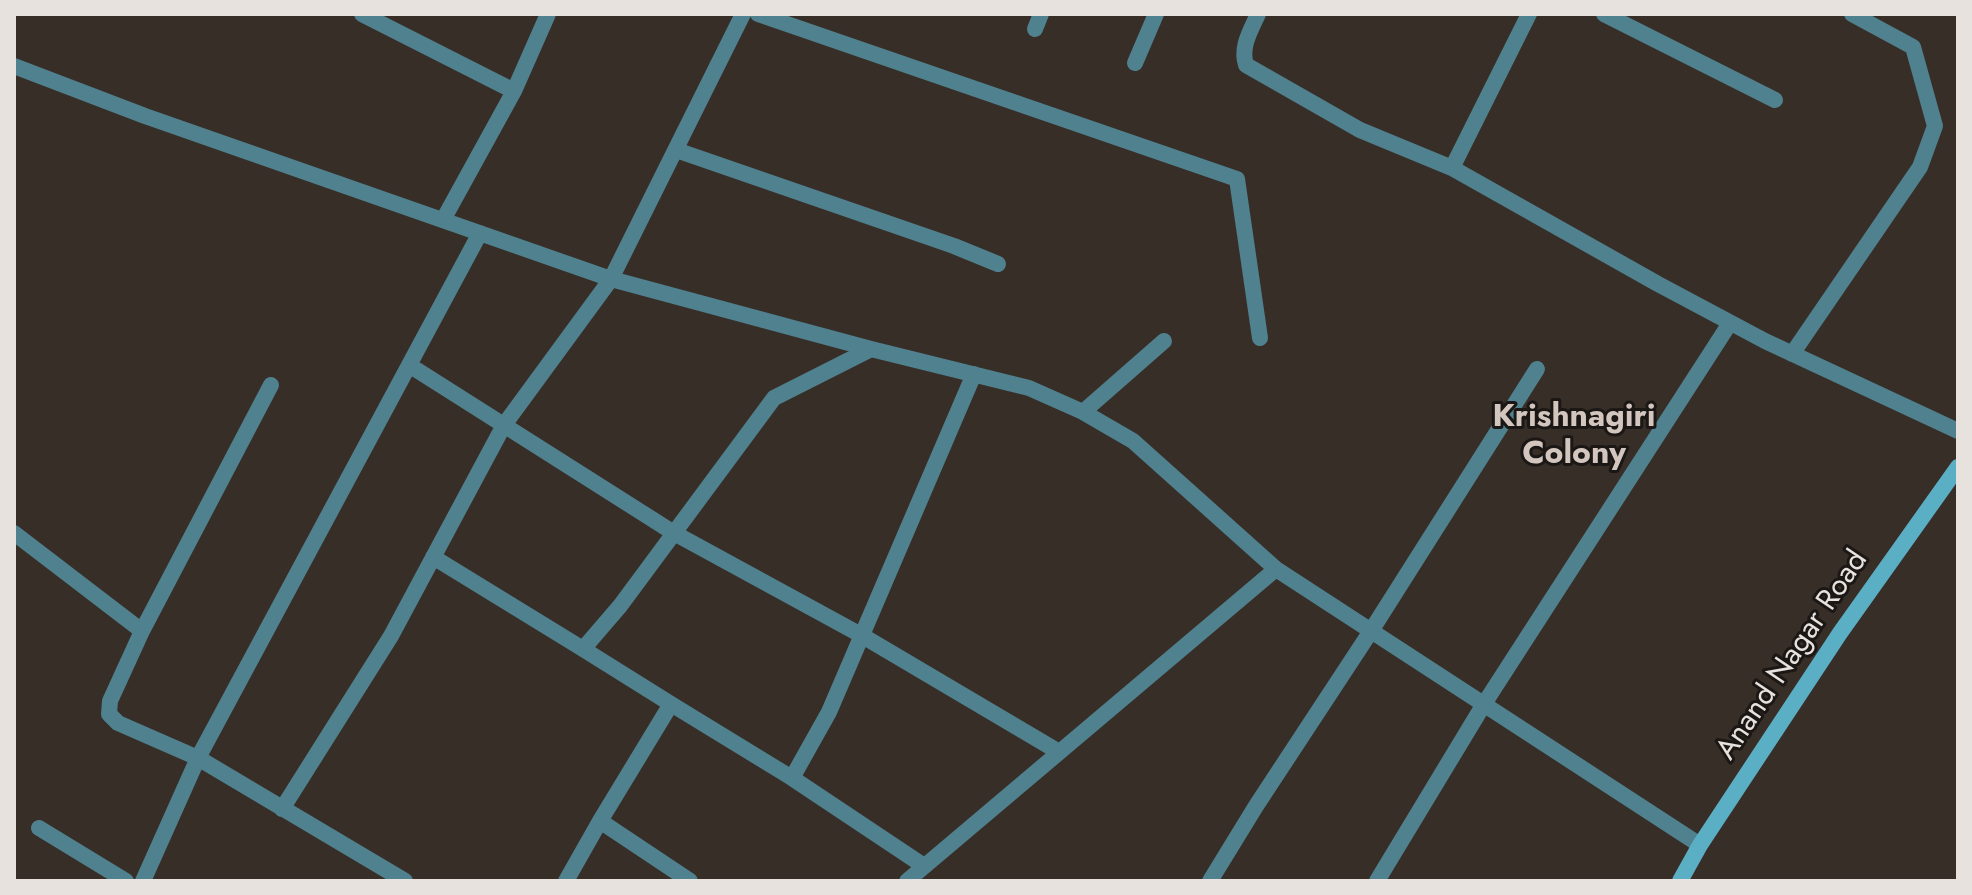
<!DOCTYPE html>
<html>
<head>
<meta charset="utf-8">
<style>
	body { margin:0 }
	#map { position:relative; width:1972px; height:895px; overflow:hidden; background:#382e28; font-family:Jost,sans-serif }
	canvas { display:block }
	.frame { position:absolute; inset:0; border:16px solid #e8e2de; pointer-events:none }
</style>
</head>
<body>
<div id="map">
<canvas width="1972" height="895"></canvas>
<div class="frame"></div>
</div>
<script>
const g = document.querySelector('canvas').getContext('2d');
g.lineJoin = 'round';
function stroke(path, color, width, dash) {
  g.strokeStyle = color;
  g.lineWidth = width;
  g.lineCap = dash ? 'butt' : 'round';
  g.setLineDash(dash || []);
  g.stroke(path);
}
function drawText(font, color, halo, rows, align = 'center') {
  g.font = font + ' Jost,sans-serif';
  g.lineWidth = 6;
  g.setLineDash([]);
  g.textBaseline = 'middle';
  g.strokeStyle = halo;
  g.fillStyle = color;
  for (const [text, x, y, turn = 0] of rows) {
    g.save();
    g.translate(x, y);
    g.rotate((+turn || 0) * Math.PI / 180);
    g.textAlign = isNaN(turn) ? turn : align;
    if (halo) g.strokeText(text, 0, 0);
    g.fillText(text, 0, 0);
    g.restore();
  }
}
const street = new Path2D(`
	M362,14L514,91
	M758,14L1237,179L1260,338
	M1258,14C1251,30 1240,47 1246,65L1360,130L1452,168
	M1529,14L1452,168L1658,284L1765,341L1958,431
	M1604,14L1775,100
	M1035,29L1041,14
	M1135,63L1156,14
	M14,66L145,116L611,279L871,349L1029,388L1083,412L1133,441L1276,569L1700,845
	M676,150L954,246L998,264
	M443,220L514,91L548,14
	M1792,354L1920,167L1935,126L1913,47L1852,14
	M409,365L674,533L861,635L1059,752
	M1083,412L1164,341
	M14,533L142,631L110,701L109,714L118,723L198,758L143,881
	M433,557L583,649
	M142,631L271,385
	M671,704L792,778L829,712L974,374
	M792,778L924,866
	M282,809L391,636L504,425L611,279L743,14
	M600,821L690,881
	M39,828L126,881
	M405,881L198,758L480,233
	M566,881L600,821L671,704L583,649L620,606L774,398L871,349
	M907,881L1276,569
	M1210,881L1256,806L1371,631L1537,369
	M1377,881L1484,704L1730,323`);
const secondary = new Path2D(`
	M1680,881L1700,845L1840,633L1958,467`);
const streetNames = [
	["Anand Nagar Road",1793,656,-56]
];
const neighbourhoodNames = [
	["Krishnagiri",1574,418],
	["Colony",1574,455]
];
stroke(street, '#4f818f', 16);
stroke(secondary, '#5bafc5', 16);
drawText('30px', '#e8e2de', '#1b1715', streetNames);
drawText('bold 32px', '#d2c6bf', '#1b1715', neighbourhoodNames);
</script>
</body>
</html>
